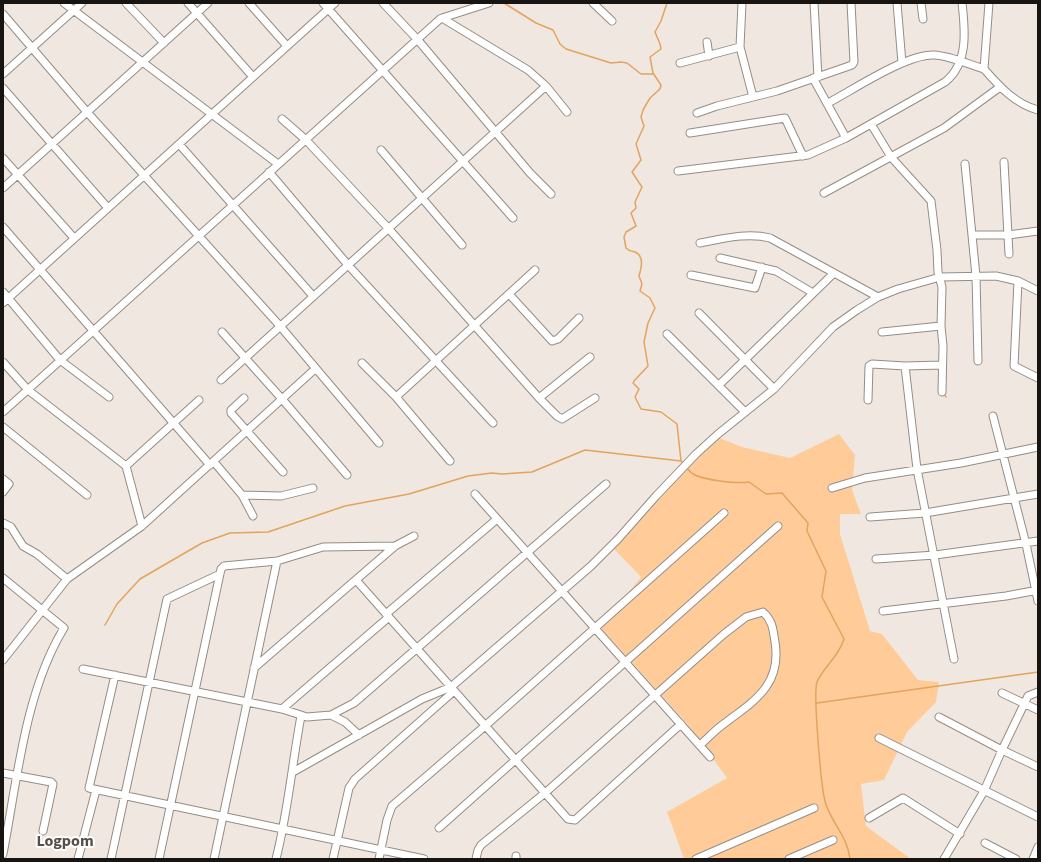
<!DOCTYPE html>
<html>
<head>
<meta charset="utf-8">
<style>
	body { margin:0 }
	#map { position:relative; width:1041px; height:862px; overflow:hidden; background:#f0e8e0; font-family:"Source Sans 3",sans-serif }
	canvas { display:block }
	.frame { position:absolute; inset:0; border:4px solid #171412; pointer-events:none }
</style>
</head>
<body>
<div id="map">
<canvas width="1041" height="862"></canvas>
<div class="frame"></div>
</div>
<script>
const g = document.querySelector('canvas').getContext('2d');
g.lineJoin = 'round';
function paint(path, color) {
  g.fillStyle = color;
  g.fill(path, 'evenodd');
}
function stroke(path, color, width, dash) {
  g.strokeStyle = color;
  g.lineWidth = width;
  g.lineCap = dash ? 'butt' : 'round';
  g.setLineDash(dash || []);
  g.stroke(path);
}
function drawText(font, color, halo, rows, align = 'center') {
  g.font = font + ' "Source Sans 3",sans-serif';
  g.lineWidth = 4;
  g.setLineDash([]);
  g.textBaseline = 'middle';
  g.strokeStyle = halo;
  g.fillStyle = color;
  for (const [text, x, y, turn = 0] of rows) {
    g.save();
    g.translate(x, y);
    g.rotate((+turn || 0) * Math.PI / 180);
    g.textAlign = isNaN(turn) ? turn : align;
    if (halo) g.strokeText(text, 0, 0);
    g.fillText(text, 0, 0);
    g.restore();
  }
}
const green = new Path2D(`
	M839,434L855,455L852,490L861,514H840V534L870,631L882,634L918,680L939,682L936,702L907,732L884,780L861,784L866,826L911,859H684L667,812L727,778L689,726L601,628L641,577L614,549L670,484L717,437L742,447L790,458Z`);
const stream = new Path2D(`
	M504,3L536,23L553,30L560,44L566,49L611,63L621,62L627,63L641,74H653
	M667,3L661,21L655,32L660,44L661,49L650,57L653,73L661,85L660,89L650,98L643,110L641,117L644,126L636,144L641,160L632,172L642,187L635,202L636,208L631,213L636,226L626,232L624,237L626,248C629,251 631,251 635,252C645,256 641,269 639,276L642,284L640,291L650,298L655,308L648,323L644,342L648,366L634,381L633,383L639,389L635,397L641,409L661,412L677,424L681,461L684,464
	M944,393L946,397
	M686,467C688,469 690,472 693,474C703,480 737,484 749,482L766,494L782,493L808,523L807,531L826,571L822,597L844,639C838,658 824,666 817,682C813,693 821,786 825,801C830,822 847,834 850,859
	M105,625L117,604L140,579L202,543L230,533L268,532L345,506L409,494L468,476L492,473L502,474L532,472L585,450L681,461
	M817,703L1038,672`);
const minor = new Path2D(`
	M64,3L278,164
	M126,3L164,43
	M188,3L253,77
	M249,3L287,46
	M323,3L513,218
	M383,3L417,39L530,173L551,194
	M593,3L612,21
	M742,3L740,47L753,97
	M814,3L818,77
	M897,3L902,63
	M921,3L923,19
	M989,3L984,69C999,86 1015,104 1038,110
	M3,14L87,112L280,326L379,443
	M442,18L489,3
	M707,42L709,56
	M680,63L740,47
	M3,74L82,3
	M813,78L846,138
	M3,88L108,208
	M828,103C853,90 906,54 934,55C951,56 968,64 984,69
	M697,113L717,106L777,91L852,65L854,62L851,3
	M282,119L306,140L388,228L539,398L590,357
	M871,124L891,157L931,201L937,250L938,272L942,287L941,326L943,346L942,392
	M690,133L785,118L803,156
	M179,144L313,296
	M381,150L462,245
	M3,158L74,238
	M1004,162L1009,254
	M965,164L976,276L978,361
	M678,171L808,155L846,138L945,82C969,63 965,29 962,3
	M269,172L348,265L493,423
	M3,188L208,3
	M824,193L944,128L1000,87
	M3,227L210,465
	M972,235H1008L1038,231
	M700,243C722,239 747,232 770,238L878,297
	M720,258L776,271L813,293
	M691,275L755,288L762,267
	M1018,281L1014,366L1038,378
	M3,292L60,360L109,397
	M509,294L552,341L558,339L579,318
	M3,303L335,3
	M699,313L774,389
	M222,332L282,399L347,475
	M882,332L941,326
	M667,334L745,412
	M3,362L28,390L126,466L142,526
	M362,363L396,397L450,461
	M905,366L917,469L954,659
	M221,380L546,86
	M719,385L834,273
	M396,397L535,270
	M244,398L231,410V413L283,472
	M539,398L557,416L562,419L595,398
	M868,400L869,366L872,364L905,366L941,365
	M3,412L440,19L442,18L528,70L546,86L567,112
	M993,416L1026,544L1038,601
	M3,427L87,495
	M214,462L242,495L253,516
	M126,466L199,400
	M3,479L9,484L3,492
	M832,488L865,478L961,463L1038,447
	M475,494L710,757
	M242,495L281,496L313,488
	M870,517L925,513L1038,494
	M3,523L11,527L23,546L37,554L67,579
	M876,559L935,555L1038,541
	M3,578L64,628C25,691 17,782 3,854
	M356,580L568,819L575,820L681,724
	M883,611L1006,596L1038,590
	M386,614L497,519
	M3,660L67,579L142,526L315,369
	M254,668L395,546L414,536
	M83,669L282,709L307,717L331,715L345,722L359,735
	M115,675L89,788L424,859
	M1002,693L1038,710
	M282,709L389,617
	M331,715L354,703L606,484
	M939,717L1002,750L1028,696L1038,692
	M879,738L1038,817
	M293,772L422,699L451,687L591,566L618,539L656,496L696,454L718,434L774,389L833,327L857,310L878,297L898,289L940,277L996,276L1018,281L1038,291
	M3,773L51,782L53,784L43,831
	M869,818L903,798L960,834
	M439,828L778,526
	M985,843L1016,859
	M78,859L96,790
	M111,859L167,599L218,575
	M159,859L221,569L224,566L277,561L323,547L395,546
	M214,859L277,561
	M276,859C288,812 292,764 301,716
	M333,859L349,788L355,779L454,691
	M379,859L387,820L392,806L485,726L724,513
	M476,859L478,850L481,845L545,793L724,634L746,617L763,612C773,621 773,630 775,642C782,685 754,701 725,723C716,729 708,738 700,745
	M516,859V856
	M696,859L814,808
	M789,859L833,840
	M944,859L984,791L1002,750L1038,767
	M1033,859L1038,847`);
const districtNames = [
	["Logpom",65,842]
];
paint(green, '#fc9');
stroke(stream, '#e3a35e', 1.5);
stroke(minor, '#948d86', 9);
stroke(minor, '#fff', 7);
drawText('bold 16px', '#564f49', '#fff', districtNames);
</script>
</body>
</html>
